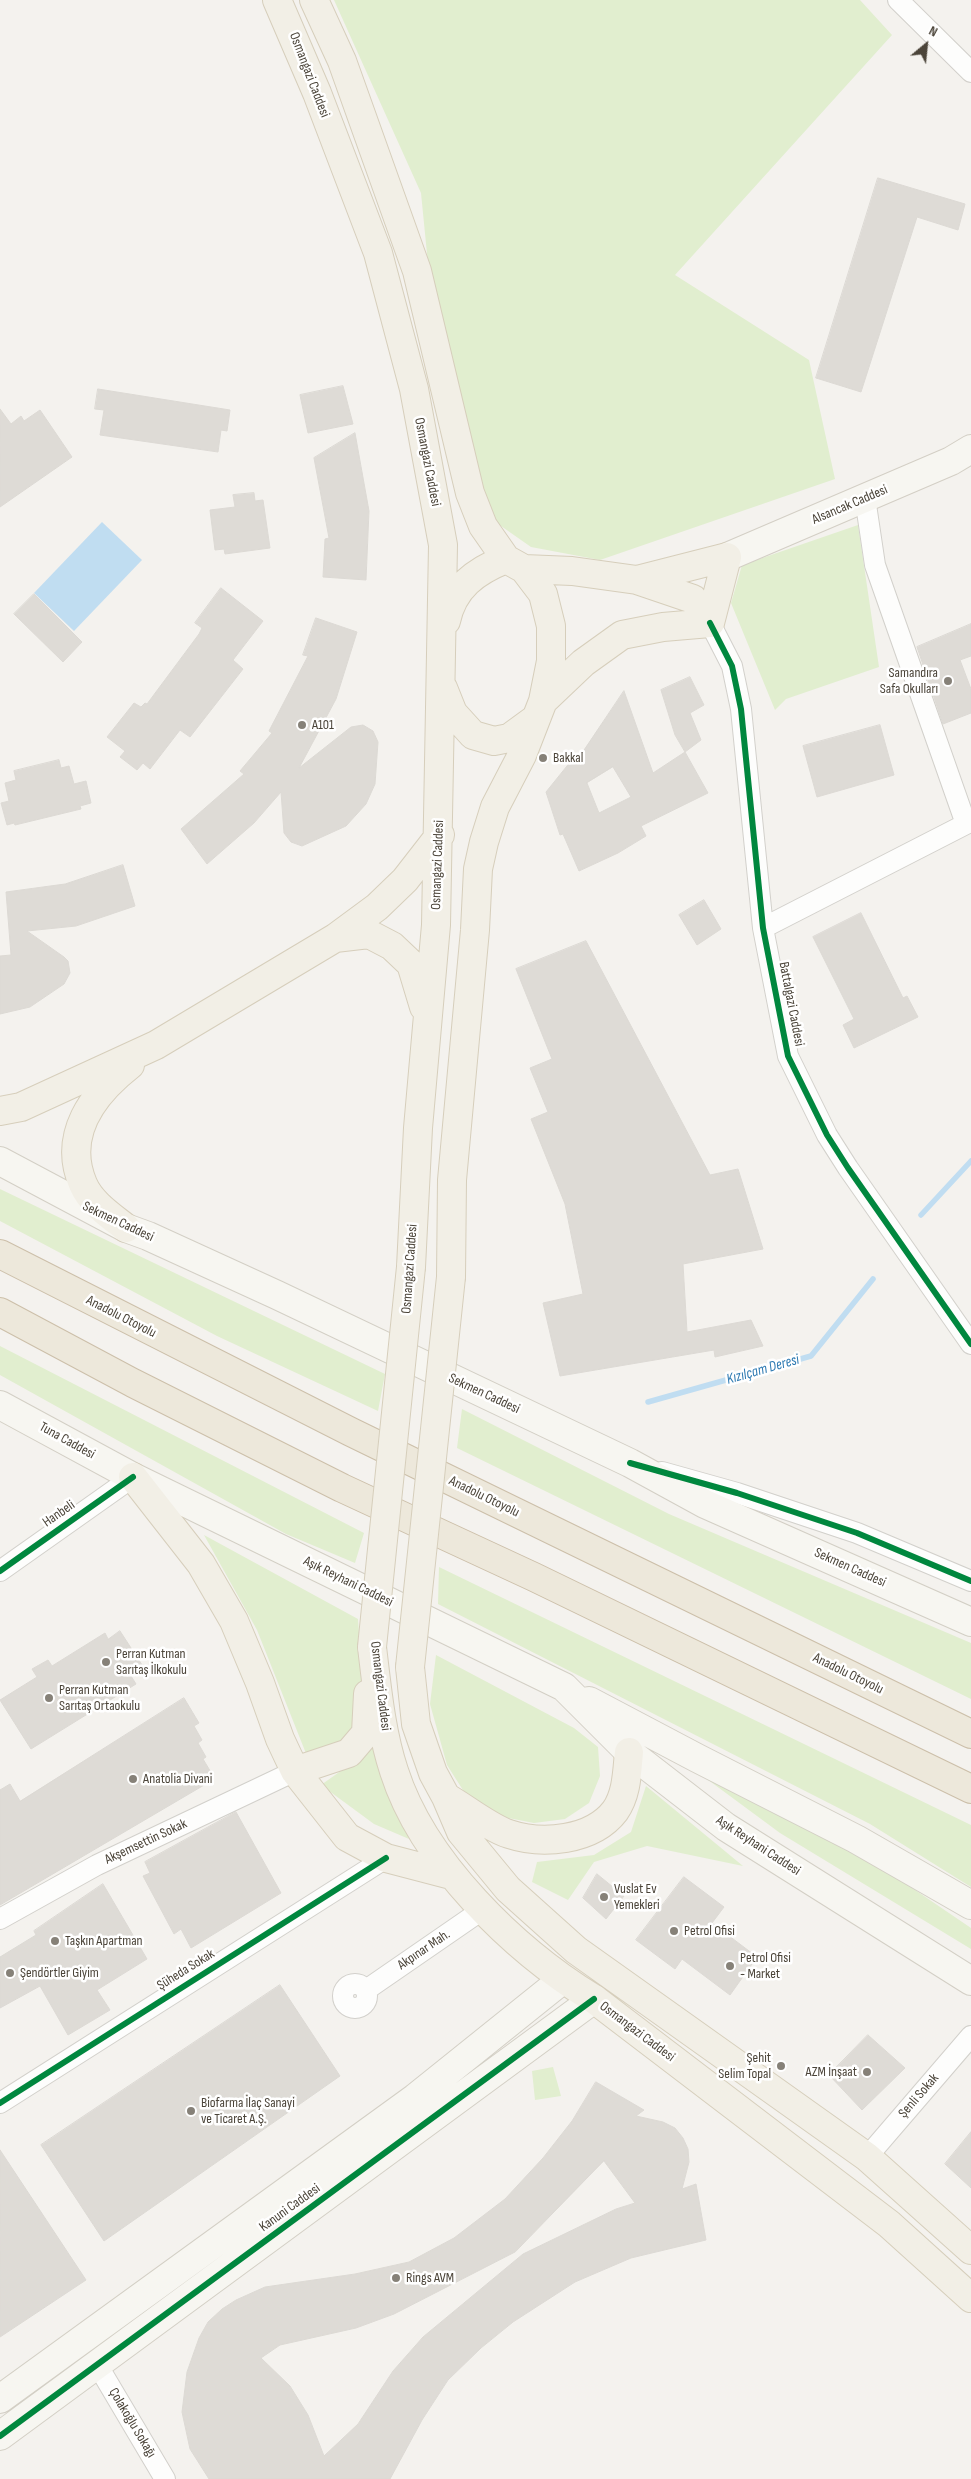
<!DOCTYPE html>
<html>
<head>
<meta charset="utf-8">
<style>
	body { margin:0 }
	#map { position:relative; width:971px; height:2479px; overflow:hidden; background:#f4f2ee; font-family:"Sofia Sans Condensed",sans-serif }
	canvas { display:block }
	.north { position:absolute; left:901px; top:20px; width:50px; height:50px; -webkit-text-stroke:4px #fff; paint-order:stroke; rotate:28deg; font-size:14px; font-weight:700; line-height:20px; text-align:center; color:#4b4439 }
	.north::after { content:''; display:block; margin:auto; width:18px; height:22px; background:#4b4439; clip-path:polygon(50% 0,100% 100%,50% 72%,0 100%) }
</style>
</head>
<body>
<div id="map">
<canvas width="971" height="2479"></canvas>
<div class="north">N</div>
</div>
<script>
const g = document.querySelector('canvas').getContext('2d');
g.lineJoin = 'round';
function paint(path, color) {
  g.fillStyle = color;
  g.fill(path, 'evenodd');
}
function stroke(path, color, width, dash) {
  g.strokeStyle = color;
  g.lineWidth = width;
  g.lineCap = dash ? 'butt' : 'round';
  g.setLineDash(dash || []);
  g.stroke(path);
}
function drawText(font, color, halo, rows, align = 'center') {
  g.font = font + ' "Sofia Sans Condensed",sans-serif';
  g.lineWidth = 5;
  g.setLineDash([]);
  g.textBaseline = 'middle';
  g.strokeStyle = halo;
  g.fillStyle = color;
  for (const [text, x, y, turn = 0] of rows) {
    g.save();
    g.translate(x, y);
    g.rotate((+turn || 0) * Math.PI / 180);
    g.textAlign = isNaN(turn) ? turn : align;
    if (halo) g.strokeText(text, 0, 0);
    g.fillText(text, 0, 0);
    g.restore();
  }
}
const green = new Path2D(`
	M334,0H860L892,35L675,275L809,360L835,479L600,560L531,547L491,519L430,284L421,193Z
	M858,525L879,667L786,699L775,710L731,603L742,565Z
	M0,1189L385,1374L378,1411L217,1336L0,1221Z
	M0,1346L364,1533L355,1563L286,1534L0,1375Z
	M462,1409L669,1514L971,1643V1699L457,1448Z
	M204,1535L358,1619L365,1716L347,1745L307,1756L257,1630Z
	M439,1567L971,1825V1887L870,1824L438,1604Z
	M436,1655L574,1728L598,1747L600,1776L589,1803L565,1819L534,1823L498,1816L468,1798L447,1765L430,1704Z
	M373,1748L409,1839L374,1824L321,1785Z
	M692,1768L871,1860L971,1928V1949L780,1833Z
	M646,1786L743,1866L647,1846L594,1862L568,1900L532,1882L537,1862L594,1855L631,1832Z
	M553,2067L561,2096L535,2100L532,2071Z`);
const water = new Path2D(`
	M102,522L142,560L74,631L34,593Z`);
const stream = new Path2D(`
	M921,1215L971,1161
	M648,1402L811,1356L873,1279`);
const building = new Path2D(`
	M878,178L965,204L958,230L917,217L861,392L816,378Z
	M343,386L353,424L308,433L300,395Z
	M98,389L230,410L227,431L221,430L218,452L100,435L104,410L95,409Z
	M0,409L11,424L21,416L24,421L40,410L72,457L0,507Z
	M355,433L369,511L366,580L323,577L325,539L329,538L314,458Z
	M254,493L255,501L263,500L270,548L225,554L224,549L215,550L210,510L235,507L233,495Z
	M221,588L263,621L233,660L243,669L190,737L180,730L150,769L143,763L137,770L120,757L125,751L107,737L134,703L141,707L145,703L147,704L199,634L202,628L195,623Z
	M34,594L82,642L63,662L14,614Z
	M316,618L357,632L336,699L299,768L351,727L363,725L373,731L378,742L375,784L366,804L346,826L302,846L291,842L284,833L281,792L254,823L207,864L181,829L244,774L240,771L272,733L269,731L308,656L303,655Z
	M971,624V656L960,660L971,689V713L943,724L917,647Z
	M690,677L704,705L690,713L701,740L685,752L675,735L661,690Z
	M624,691L653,773L685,752L708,793L641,826L646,836L618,853L579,871L563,834L560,835L546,792L575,756L577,760ZM613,767L631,797L599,813L587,783Z
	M880,725L894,775L817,797L803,746Z
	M59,760L61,768L69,766L74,784L86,781L91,803L80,806L81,809L15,825L14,823L7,825L1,803L9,801L5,783L16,780L14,771Z
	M123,865L135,906L76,926L27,931L64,957L68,961L70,973L64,984L30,1007L0,1014V956L11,955L6,892L65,884Z
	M704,900L721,929L697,945L679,915Z
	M861,913L903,998L907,996L918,1017L854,1048L843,1025L854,1019L813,937Z
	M586,941L710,1175L738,1169L763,1249L683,1264L687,1332L751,1320L763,1346L715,1357L714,1350L560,1376L543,1303L583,1294L565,1204L531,1119L548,1112L530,1068L552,1059L516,969Z
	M120,1631L144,1668L131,1676L136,1684L31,1749L0,1700L37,1677L32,1669L48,1660L52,1666L105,1633L108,1639Z
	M184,1698L199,1723L194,1726L202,1740L198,1743L206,1757L203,1759L212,1774L208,1776L211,1781L0,1905V1790L10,1784L20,1801Z
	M236,1812L281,1893L191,1948L181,1929L174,1934L143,1876L150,1873L145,1862Z
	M597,1874L624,1896L606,1919L583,1898Z
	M684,1877L724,1907L712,1923L757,1957L730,1995L682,1959L675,1969L636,1940Z
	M103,1884L147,1959L97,1990L110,2010L68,2035L40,1986L0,2008V1957L36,1935L34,1931Z
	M280,1985L340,2076L104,2241L41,2145Z
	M868,2035L905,2068L862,2110L829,2075Z
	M596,2082L644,2110L636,2116L663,2122L675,2128L683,2138L688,2149L689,2162L682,2189L696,2184L706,2240L631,2258L575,2282L513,2322L481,2348L448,2380L422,2420L390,2479H209L190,2449L182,2412L187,2372L199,2338L208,2322L222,2309L236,2300L265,2287L355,2274L409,2262L454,2238L505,2199L543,2158L572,2121ZM604,2161L635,2203L616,2209L523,2254L423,2337L393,2371L358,2424L324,2456L308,2415L290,2386L261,2358L280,2345L356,2328L394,2314L515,2252Z
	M971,2132V2188L945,2164Z
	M0,2150L86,2280L0,2337Z`);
const street = new Path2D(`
	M898,0L971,72
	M710,623L732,666L741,709L763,928L788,1056L827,1135L848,1168L971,1344
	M763,928L966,824L875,565L865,498
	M662,1472L737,1493L857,1533L971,1581
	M0,1571L133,1477
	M0,1919L97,1865L295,1771
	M343 1996a12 12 0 1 1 24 0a12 12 0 1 1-24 0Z
	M366,1990L482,1910
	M0,2103L386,1858
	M867,2157L971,2036
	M98,2366L165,2479`);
const secondary = new Path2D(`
	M727,557L951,461L971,449
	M0,1161L126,1228L148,1236L277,1295L630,1463L705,1504L971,1622
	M0,1405L133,1477L564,1687L629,1752L726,1827L971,1981
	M589,1701L697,1758L856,1839L971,1905
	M0,2399L415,2098L562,1980
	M0,2436L594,1999`);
const primary = new Path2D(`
	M277,0L317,93L378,253L414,389L443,545L436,925L418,1128L411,1267
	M314,0L342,61L417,271L470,493L483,526L506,559L524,569L543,594L551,626V661L543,701L522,755L495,807L484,842L478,869L475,930L452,1180L451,1277
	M524,569L572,571L637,580L693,599L710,623
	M637,580L727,557L710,623
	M446,621C453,587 476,571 506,559
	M443,688L453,713L473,735L494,741L509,738L535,719
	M543,701L583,663L622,635L663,627L710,623
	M335,938L369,934L392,946L411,964L424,1007
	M0,1111L21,1107L156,1045L335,938L377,907L405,880L440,835
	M126,1228C111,1216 91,1203 83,1184C62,1135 93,1094 130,1065
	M133,1477L201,1564L234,1621L260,1683L280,1739L295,1771L347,1837L386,1858L451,1875
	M372,1647C377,1688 381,1732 394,1771C423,1862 514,1950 594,1999L889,2224L971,2298
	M410,1667L416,1724L433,1773L446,1797L461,1832L508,1889L576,1950L867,2157L971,2250
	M295,1771L349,1753L366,1733L368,1694
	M446,1797C464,1807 490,1828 509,1834C542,1845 592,1841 615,1811C627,1794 627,1772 629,1752`);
const highway = new Path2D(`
	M0,1254L351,1432L971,1734
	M0,1312L133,1383L342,1488L534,1577L971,1789`);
const primaryBridge = new Path2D(`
	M372,1647L411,1267
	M410,1667L451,1277`);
const cycleway = new Path2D(`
	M710,623L732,666L741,709L763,928L788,1056L827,1135L848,1168L971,1344
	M630,1463L737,1493L857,1533L971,1581
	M0,1571L133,1477
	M0,2103L386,1858
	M0,2436L594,1999`);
const markers = [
	[948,681,5,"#868178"],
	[302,725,5,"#868178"],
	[543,758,5,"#868178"],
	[106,1662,5,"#868178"],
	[49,1698,5,"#868178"],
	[133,1779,5,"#868178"],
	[604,1897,5,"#868178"],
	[674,1931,5,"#868178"],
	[55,1941,5,"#868178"],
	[730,1966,5,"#868178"],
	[10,1973,5,"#868178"],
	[781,2066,5,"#868178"],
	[867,2072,5,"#868178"],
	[191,2111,5,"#868178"],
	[396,2278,5,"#868178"]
];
const streetNames = [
	["Osmangazi Caddesi",309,75,69],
	["Osmangazi Caddesi",427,462,79],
	["Alsancak Caddesi",850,505,-23],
	["Osmangazi Caddesi",438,865,-88],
	["Battalgazi Caddesi",791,1004,79],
	["Sekmen Caddesi",118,1222,25],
	["Osmangazi Caddesi",410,1269,-86],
	["Anadolu Otoyolu",121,1317,27],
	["Sekmen Caddesi",484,1394,25],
	["Tuna Caddesi",67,1441,29],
	["Anadolu Otoyolu",484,1497,26],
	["Hanbeli",59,1514,-35],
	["Sekmen Caddesi",850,1568,24],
	["Aşık Reyhani Caddesi",348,1582,26],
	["Anadolu Otoyolu",848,1674,26],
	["Osmangazi Caddesi",380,1686,83],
	["Akşemsettin Sokak",146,1842,-25],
	["Aşık Reyhani Caddesi",758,1846,33],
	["Akpınar Mah.",424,1950,-34],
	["Şüheda Sokak",186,1970,-32],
	["Osmangazi Caddesi",637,2032,37],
	["Şenli Sokak",919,2096,-49],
	["Kanuni Caddesi",290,2208,-36],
	["Çolakoğlu Sokağı",132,2423,59]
];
const poiNames = [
	["Samandıra",938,673,"right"],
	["Safa Okulları",938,689,"right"],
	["A101",312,725],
	["Bakkal",553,758],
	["Perran Kutman",116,1654],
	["Sarıtaş İlkokulu",116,1670],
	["Perran Kutman",59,1690],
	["Sarıtaş Ortaokulu",59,1706],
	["Anatolia Divani",143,1779],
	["Vuslat Ev",614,1889],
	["Yemekleri",614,1905],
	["Petrol Ofisi",684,1931],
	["Taşkın Apartman",65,1941],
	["Petrol Ofisi",740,1958],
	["- Market",740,1974],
	["Şendörtler Giyim",20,1973],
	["Şehit",771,2058,"right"],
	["Selim Topal",771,2074,"right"],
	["AZM İnşaat",857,2072,"right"],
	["Biofarma İlaç Sanayi",201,2103],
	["ve Ticaret A.Ş.",201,2119],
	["Rings AVM",406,2278]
];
const waterNames = [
	["Kızılçam Deresi",763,1370,-16]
];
paint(green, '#e1eecf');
paint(water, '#c0ddf1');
stroke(stream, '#c0ddf1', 5.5);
paint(building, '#dedbd6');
stroke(building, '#dcd9d4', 1);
stroke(street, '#d2d0cb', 22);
stroke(secondary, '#d3cfc5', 30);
stroke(primary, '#d6cebb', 30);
stroke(highway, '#ccbfa9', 30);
stroke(street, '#fdfdfc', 20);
stroke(secondary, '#f7f6f1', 28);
stroke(primary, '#f2efe6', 28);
stroke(highway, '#ede8db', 28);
stroke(primaryBridge, '#d6cebb', 30, []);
stroke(primaryBridge, '#f2efe6', 28);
stroke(cycleway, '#00873e', 6);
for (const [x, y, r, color] of markers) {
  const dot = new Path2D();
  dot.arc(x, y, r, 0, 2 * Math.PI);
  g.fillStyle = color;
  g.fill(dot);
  stroke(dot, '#fff', 2);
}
drawText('14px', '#4b4439', '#fff', streetNames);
drawText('14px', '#4b4439', '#fff', poiNames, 'left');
drawText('italic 15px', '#2e7ab2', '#fff', waterNames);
</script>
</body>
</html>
